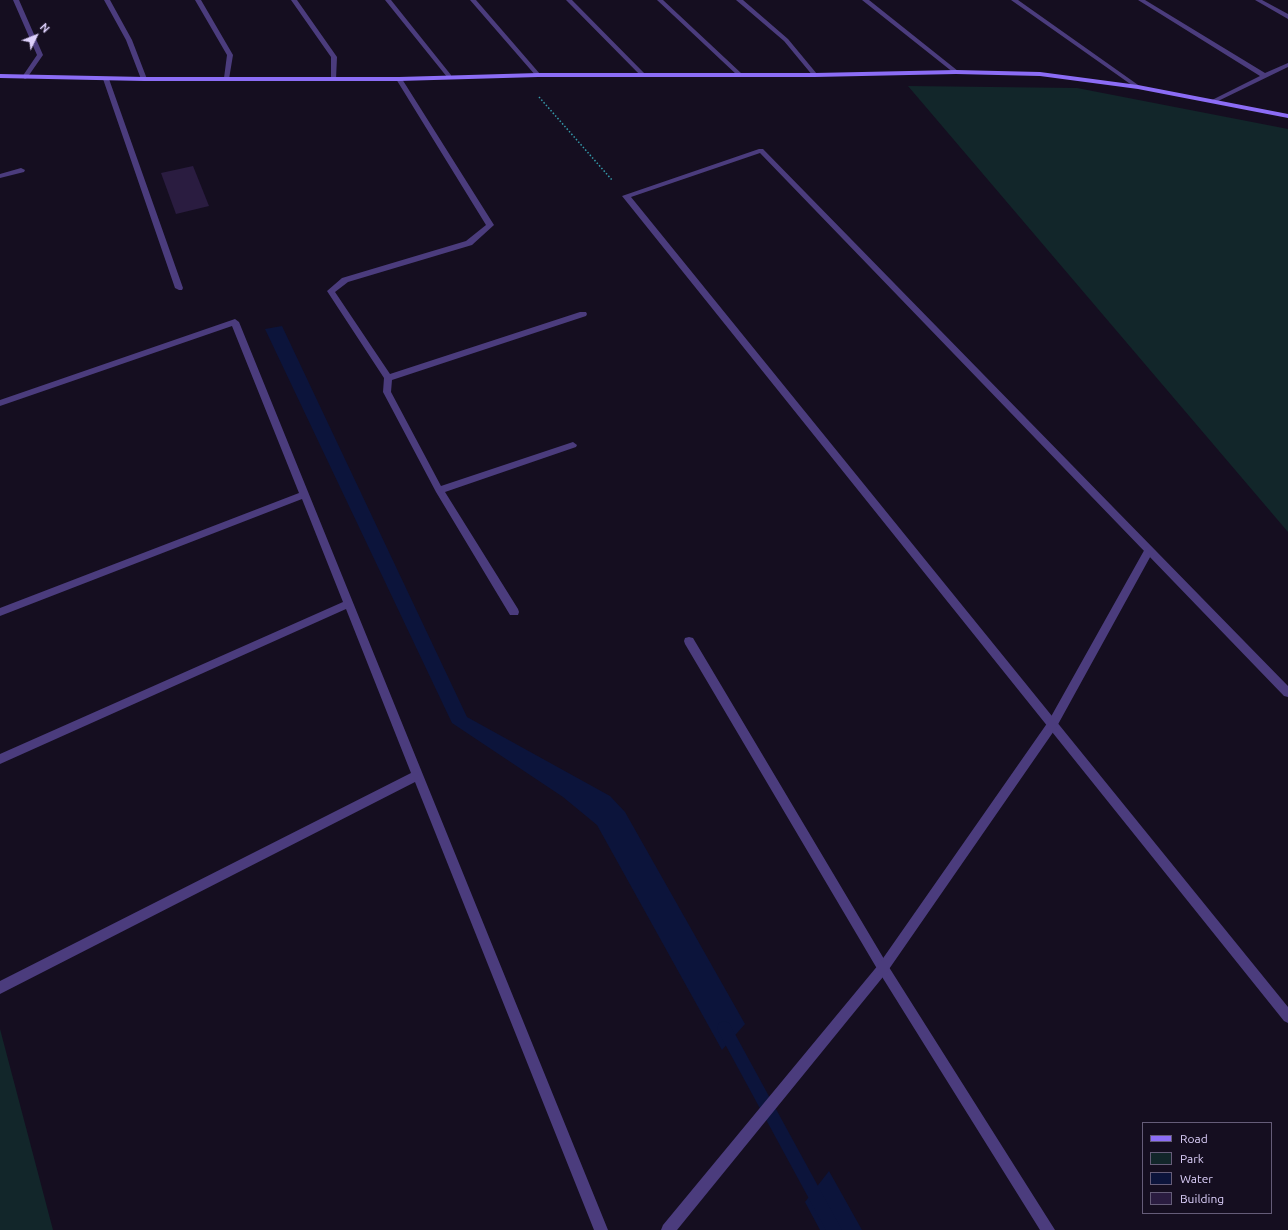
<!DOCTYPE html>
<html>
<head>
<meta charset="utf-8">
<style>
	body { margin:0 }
	#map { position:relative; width:1288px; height:1230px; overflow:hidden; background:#150e20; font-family:Ubuntu,sans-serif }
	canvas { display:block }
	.legend { position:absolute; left:1142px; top:1122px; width:130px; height:92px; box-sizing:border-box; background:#150e20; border:1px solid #655c78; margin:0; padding:5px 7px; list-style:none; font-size:12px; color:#ded1fc }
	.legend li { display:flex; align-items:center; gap:8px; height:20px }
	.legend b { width:20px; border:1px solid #655c78 }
	.north { position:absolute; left:16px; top:16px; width:40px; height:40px; -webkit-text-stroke:3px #150e20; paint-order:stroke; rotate:47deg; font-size:11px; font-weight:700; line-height:16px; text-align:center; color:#ded1fc }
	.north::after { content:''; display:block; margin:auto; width:14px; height:18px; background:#ded1fc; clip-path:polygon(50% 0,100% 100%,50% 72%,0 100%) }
</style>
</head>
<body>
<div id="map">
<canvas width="1288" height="1230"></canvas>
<ul class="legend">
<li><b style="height:5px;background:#8c6df6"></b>Road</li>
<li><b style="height:11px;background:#12262a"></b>Park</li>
<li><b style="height:11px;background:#0c143b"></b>Water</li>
<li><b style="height:11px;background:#2a1c40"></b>Building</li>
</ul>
<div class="north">N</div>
</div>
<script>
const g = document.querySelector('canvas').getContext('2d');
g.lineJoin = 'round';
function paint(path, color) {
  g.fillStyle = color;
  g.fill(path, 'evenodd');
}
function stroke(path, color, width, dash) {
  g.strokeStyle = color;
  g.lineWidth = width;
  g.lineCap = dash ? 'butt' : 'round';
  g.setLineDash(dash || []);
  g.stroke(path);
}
const green = new Path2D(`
	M908,86L1077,88L1288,129V532Z
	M0,1029L53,1230H0Z`);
const water = new Path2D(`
	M282,326L467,717L610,796L625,812L745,1024L722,1050L597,825L563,797L452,723L265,329Z
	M829,1171L862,1230H820L805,1202Z`);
const stream = new Path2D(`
	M724,1021L729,1023L842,1230H826L719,1033L717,1028L719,1023Z`);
const building = new Path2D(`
	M193,166L209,206L176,214L161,173Z`);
const path = new Path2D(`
	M539,97L612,180`);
const minor = new Path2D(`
	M13,0H19L43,55L27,78L25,79L22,77L37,55Z
	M104,0H110L132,40L147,79L146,80L141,79L126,40Z
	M195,0H201L233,55L229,79L224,78L227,55Z
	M291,0H297L337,57L336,79L331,78V57Z
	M385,0H391L451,75V77H447Z
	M470,0H476L540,74V76H536Z
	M566,0H572L646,75V77H642Z
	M657,0H663L741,73V75H737Z
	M736,0H743L788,39L817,74V76H813L784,41Z
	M862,0H869L958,71V73H954Z
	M1011,0H1018L1141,87L1136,88Z
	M1138,0H1145L1265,73L1288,63V67L1214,103H1210V101L1260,76Z
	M1255,0H1262L1288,14V19Z
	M106,77L109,79L183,288L182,290H179L175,288L103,79Z
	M399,77L402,79L494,225L472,245L348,282L335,292L390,374L580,312H586L587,314L586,316L392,380L391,392L441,486L573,442L577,445L576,447L445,492L518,609L519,612L518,615H510L436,492L383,392L384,378L327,291L342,278L466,241L486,225L396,79Z
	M759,149H763L1288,686V697L1284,696L760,153L631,197L1288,1007V1023L1284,1021L622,196Z
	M21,168L25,170L24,172L0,178V174Z
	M235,319L239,322L608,1230H594L415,782L0,994V981L411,773L346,609L0,764V754L343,602L302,499L0,616V608L299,493L232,326L0,406V400Z
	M689,637L693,638L887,964L1055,1230H1040L879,972L685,644L684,641L685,638Z`);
const tertiary = new Path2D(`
	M1149,546L1154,550L1056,728L887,972L677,1230H661L663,1225L879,964L1048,722L1146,547Z`);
const secondary = new Path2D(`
	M956,70L1040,72L1138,85L1288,114V118L1138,89L1040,76L956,74L815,77H538L399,81H144L0,78V74L144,77H399L538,73H815Z`);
paint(green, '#12262a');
paint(water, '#0c143b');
paint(stream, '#0c143b');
paint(building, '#2a1c40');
stroke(path, '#359bab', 1.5, [1.5, 2]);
paint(minor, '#4b3c7d');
paint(tertiary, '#4b3c7d');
paint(secondary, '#8c6df6');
</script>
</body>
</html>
